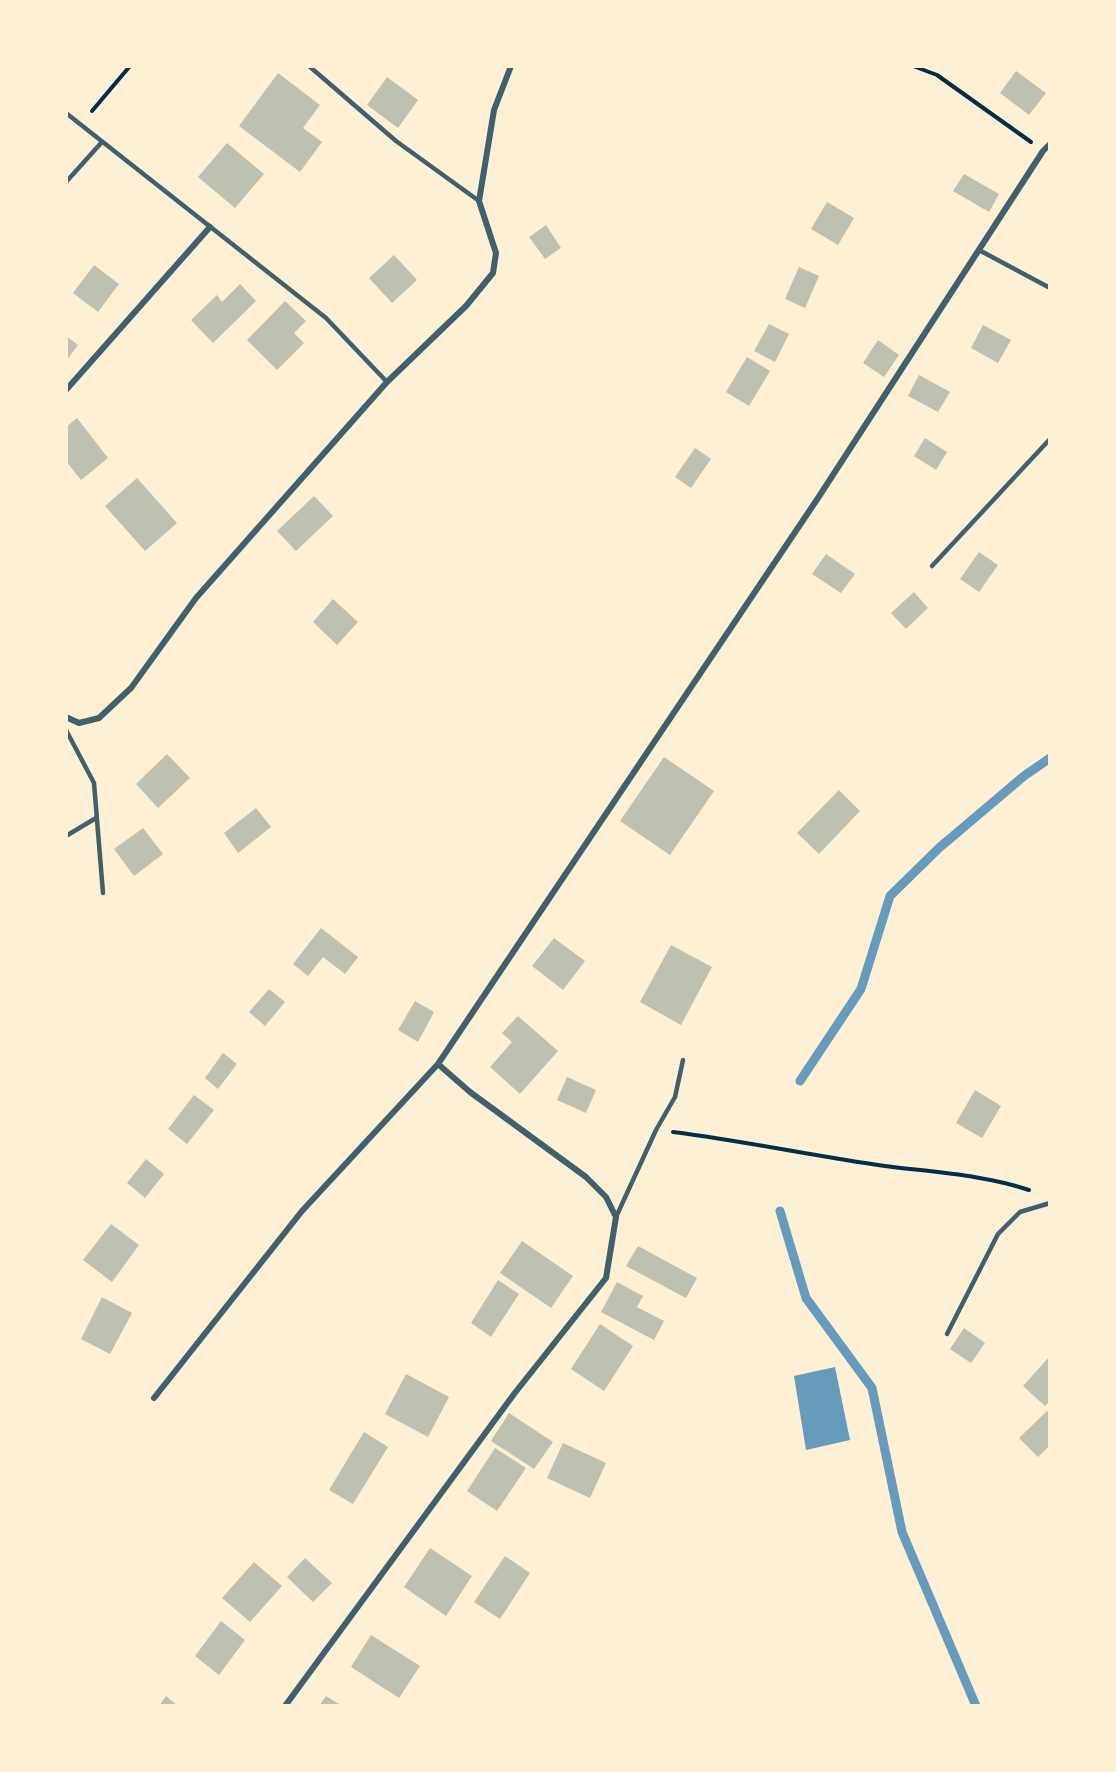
<!DOCTYPE html>
<html>
<head>
<meta charset="utf-8">
<style>
	body { margin:0 }
	#map { position:relative; width:1116px; height:1772px; overflow:hidden; background:#fdf0d5; font-family:Lora,serif }
	canvas { display:block }
	.frame { position:absolute; inset:0; border:68px solid #fdf0d5; pointer-events:none }
</style>
</head>
<body>
<div id="map">
<canvas width="1116" height="1772"></canvas>
<div class="frame"></div>
</div>
<script>
const g = document.querySelector('canvas').getContext('2d');
g.lineJoin = 'round';
function paint(path, color) {
  g.fillStyle = color;
  g.fill(path, 'evenodd');
}
function stroke(path, color, width, dash) {
  g.strokeStyle = color;
  g.lineWidth = width;
  g.lineCap = dash ? 'butt' : 'round';
  g.setLineDash(dash || []);
  g.stroke(path);
}
const water = new Path2D(`
	M835,1367L850,1440L806,1450L794,1376Z`);
const stream = new Path2D(`
	M800,1081L861,989L890,896L939,848L1024,776L1050,758
	M780,1211L806,1298L872,1388L902,1532L976,1706`);
const building = new Path2D(`
	M1016,71L1046,93L1029,115L1000,93Z
	M278,73L320,105L303,128L322,142L300,172L239,126Z
	M387,77L418,100L398,128L367,105Z
	M227,143L264,174L235,208L198,177Z
	M964,174L999,194L989,212L953,191Z
	M827,202L854,218L838,245L811,229Z
	M546,225L561,248L545,259L529,237Z
	M394,255L417,280L392,303L369,278Z
	M94,265L119,284L98,312L73,293Z
	M799,267L819,276L805,308L785,299Z
	M240,284L256,301L213,343L191,320L217,295L222,302Z
	M285,301L306,321L294,333L304,343L277,370L247,340Z
	M769,324L789,334L775,362L754,351Z
	M983,325L1011,340L998,363L971,348Z
	M66,336L78,345L66,361Z
	M878,340L899,355L884,377L863,363Z
	M747,357L770,371L749,406L726,392Z
	M919,375L950,392L938,412L908,396Z
	M77,418L108,458L81,480L66,461V427Z
	M925,438L947,452L936,470L914,456Z
	M695,448L711,459L691,488L675,477Z
	M137,478L177,523L145,551L105,506Z
	M314,496L333,516L296,551L277,531Z
	M979,552L998,565L979,592L960,579Z
	M826,554L855,574L841,593L812,574Z
	M914,592L928,608L906,629L891,613Z
	M333,599L358,622L337,645L313,622Z
	M167,754L190,778L158,808L136,784Z
	M664,757L714,791L670,855L620,821Z
	M839,790L860,811L819,854L797,833Z
	M256,808L271,827L238,853L224,833Z
	M143,828L163,854L134,876L114,849Z
	M321,928L358,957L345,974L323,957L308,976L293,964Z
	M554,938L585,961L563,990L532,966Z
	M671,945L712,967L681,1025L640,1002Z
	M269,989L285,1002L265,1026L249,1012Z
	M415,1001L434,1012L418,1042L398,1030Z
	M518,1016L558,1051L520,1094L490,1067L512,1042L502,1033Z
	M223,1053L237,1064L218,1089L205,1078Z
	M567,1077L596,1090L586,1113L557,1100Z
	M975,1090L1001,1106L982,1138L956,1123Z
	M194,1095L214,1110L187,1144L168,1129Z
	M146,1159L164,1174L145,1198L127,1183Z
	M111,1224L139,1245L112,1282L83,1260Z
	M522,1241L573,1276L551,1308L500,1273Z
	M638,1246L697,1278L686,1298L626,1266Z
	M498,1280L519,1294L491,1337L471,1323Z
	M617,1282L643,1296L637,1307L664,1321L654,1340L601,1312Z
	M102,1297L132,1313L110,1354L81,1339Z
	M600,1324L633,1346L604,1391L571,1369Z
	M964,1328L985,1343L971,1363L950,1349Z
	M1050,1356V1401L1045,1406L1023,1386Z
	M406,1374L449,1397L428,1437L385,1414Z
	M1047,1411L1050,1414V1445L1038,1457L1019,1438Z
	M509,1413L553,1442L534,1469L491,1441Z
	M364,1432L388,1447L353,1504L329,1490Z
	M563,1443L606,1463L590,1498L547,1478Z
	M495,1448L526,1468L497,1511L467,1491Z
	M430,1548L472,1576L446,1616L404,1587Z
	M505,1556L530,1573L500,1619L474,1602Z
	M305,1558L332,1583L313,1602L287,1577Z
	M254,1562L282,1586L250,1622L222,1598Z
	M221,1621L245,1640L219,1675L195,1656Z
	M371,1635L420,1666L399,1698L351,1667Z
	M166,1696L178,1706H159Z
	M326,1696L342,1706H319Z`);
const path = new Path2D(`
	M913,66L937,75L1031,142
	M92,111L130,66
	M673,1132C744,1141 814,1156 885,1166C931,1172 986,1175 1029,1190`);
const service = new Path2D(`
	M309,66L396,141L479,201
	M66,113L326,318L387,382
	M66,182L102,142
	M979,250L1050,288
	M932,566L1050,439
	M66,730L94,783L103,893
	M66,836L96,818
	M616,1217L656,1130L675,1097L683,1060
	M947,1334L998,1234L1020,1212L1050,1203`);
const minor = new Path2D(`
	M66,390L210,227
	M66,717L79,723L99,718L131,688L196,598L387,382L466,306L493,273L496,253L479,201L494,110L511,66
	M154,1398L302,1211L438,1064L818,498L1043,151L1050,144
	M285,1706L514,1394L606,1278L616,1217L606,1197L586,1177L470,1092L438,1064`);
paint(water, '#669bbc');
stroke(stream, '#669bbc', 9);
paint(building, '#bec0b2');
stroke(path, '#003049', 4);
stroke(service, '#3f606c', 4.5);
stroke(minor, '#3f606c', 6);
</script>
</body>
</html>
